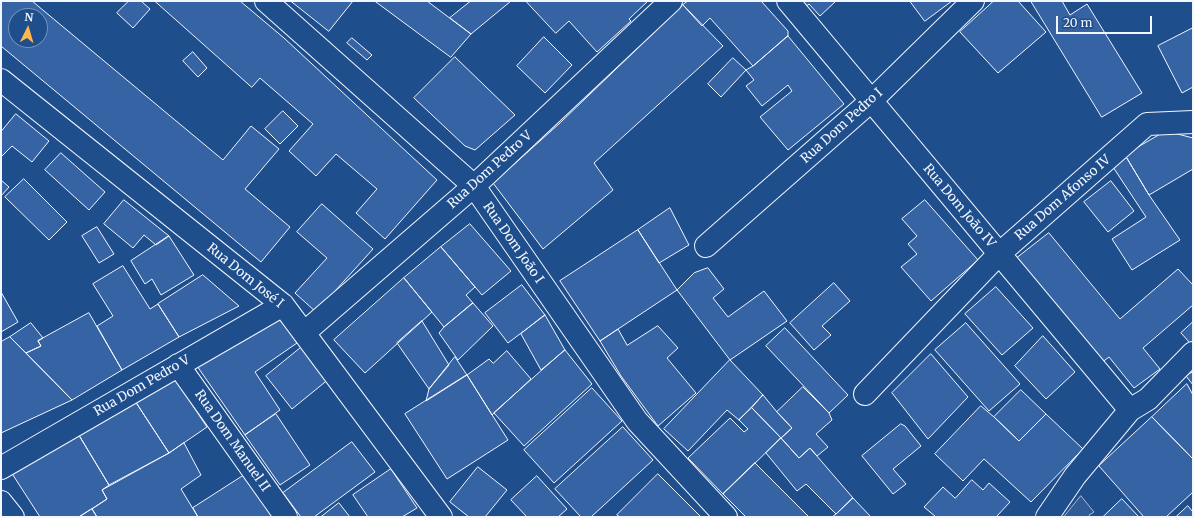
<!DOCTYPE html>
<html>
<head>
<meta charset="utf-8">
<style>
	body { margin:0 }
	#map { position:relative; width:1194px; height:518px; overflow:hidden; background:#1f4e8c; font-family:Merriweather,serif }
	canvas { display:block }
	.frame { position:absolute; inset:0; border:2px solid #f2f6ff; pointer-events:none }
	.north { position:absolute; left:8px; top:8px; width:40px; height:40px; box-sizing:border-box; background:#1f4e8c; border:1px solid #7391ba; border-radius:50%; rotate:5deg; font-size:11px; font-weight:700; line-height:16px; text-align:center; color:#f2f6ff }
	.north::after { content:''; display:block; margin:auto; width:14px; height:18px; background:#ffb74d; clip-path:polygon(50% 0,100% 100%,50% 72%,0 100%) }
	.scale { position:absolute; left:1056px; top:16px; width:96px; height:18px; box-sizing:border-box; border:2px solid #f2f6ff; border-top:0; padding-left:5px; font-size:12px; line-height:14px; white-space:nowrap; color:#f2f6ff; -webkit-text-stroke:3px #1f4e8c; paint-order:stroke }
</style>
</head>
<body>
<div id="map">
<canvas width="1194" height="518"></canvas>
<div class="frame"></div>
<div class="north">N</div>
<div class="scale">20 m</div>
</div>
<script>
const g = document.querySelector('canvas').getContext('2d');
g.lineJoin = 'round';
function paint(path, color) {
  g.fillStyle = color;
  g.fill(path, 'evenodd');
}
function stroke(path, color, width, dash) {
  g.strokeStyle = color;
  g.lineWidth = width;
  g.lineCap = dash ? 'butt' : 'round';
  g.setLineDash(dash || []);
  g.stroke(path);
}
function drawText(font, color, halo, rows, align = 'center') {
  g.font = font + ' Merriweather,serif';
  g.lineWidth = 3;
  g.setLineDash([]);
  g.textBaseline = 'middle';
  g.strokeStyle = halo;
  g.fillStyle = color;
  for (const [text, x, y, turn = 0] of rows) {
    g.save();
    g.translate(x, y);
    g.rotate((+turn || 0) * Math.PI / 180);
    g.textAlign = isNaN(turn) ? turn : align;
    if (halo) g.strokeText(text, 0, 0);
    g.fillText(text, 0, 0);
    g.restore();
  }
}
const built = new Path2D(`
	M1081,496L1094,512L1089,515L1090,517H1064Z`);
const building = new Path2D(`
	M1,1H32L223,160L251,126L279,149L245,189L290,227L261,262L1,46ZM16,16H40V40H16Z
	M129,1H141L150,9L133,28L117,13Z
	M155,1H240L284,38L437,180L385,239L356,213L377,189L336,154L316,176L289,151L313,124L260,78L252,87Z
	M291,1H353L329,31Z
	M375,1H427L471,34L451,57Z
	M471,1H511L471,34L450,18Z
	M526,1H648L629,19L631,21L597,52L569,21L556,33Z
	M688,1H761L788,31V36L753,66L710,18L702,26L683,5Z
	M798,1H836L820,16L809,4L804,8Z
	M910,1H952L925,21Z
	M994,1H1018L1046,32L998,73L960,32Z
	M1031,1H1062L1070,15L1087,4L1142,93L1102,117Z
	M683,5L723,46L594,163L613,190L543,249L493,183L560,123Z
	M1193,28V87L1182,93L1158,46Z
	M788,36L844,104L788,150L760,117L792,91L788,85L762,106L746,86L754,80L746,70L753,66Z
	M544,37L572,65L545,93L517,66Z
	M352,38L372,55L367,60L347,43Z
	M193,52L207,68L198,77L183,61Z
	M455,57L515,115L475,150L465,146L414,98Z
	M733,58L746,70L721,97L708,84Z
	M283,111L298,126L280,144L265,129Z
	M16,114L49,141L32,162L12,146L1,157V132Z
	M1166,131L1193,138V169L1149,195L1125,155Z
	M61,153L105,192L89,210L45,170Z
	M1125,155L1149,195L1180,240L1132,270L1112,239L1146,217L1111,164Z
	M24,179L67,222L49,240L5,197Z
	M1,180L9,187L1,196Z
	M1111,181L1134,211L1108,232L1084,202Z
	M124,200L169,236L156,245L144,235L133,248L104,224Z
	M925,200L978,260L931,301L901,267L917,254L908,244L917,236L902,219Z
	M322,204L373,249L316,312L295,293L327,258L297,232Z
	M670,208L689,245L659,263L638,230Z
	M470,224L511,271L482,295L441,247Z
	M97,227L114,254L99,263L82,236Z
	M638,230L677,290L600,341L560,281Z
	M1049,233L1120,319L1178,269L1193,285V305L1143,348L1160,369L1134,388L1109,357L1101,363L1017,258Z
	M169,236L194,275L161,295L152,279L145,284L131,261Z
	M441,247L475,287L466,295L473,303L444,327L404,278Z
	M123,266L150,309L158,304L179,337L122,370L97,326L113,316L93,284Z
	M708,268L724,289L713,298L728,317L764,291L787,321L730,360L677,290L694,273Z
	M203,275L239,306L179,337L158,304Z
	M404,278L432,312L365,373L334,340Z
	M834,283L850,301L822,326L831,335L814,350L790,323Z
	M522,285L545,315L508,343L485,313Z
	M996,287L1033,328L1002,355L965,314Z
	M1,292L18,322L1,332Z
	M473,303L493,326L458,360L439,333L444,327Z
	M276,312L297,343L255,372L280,410L245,435L197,366Z
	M89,313L122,370L72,400L26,353L41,346L38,341Z
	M545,315L565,350L541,370L521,334Z
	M422,321L449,365L429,389L397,343Z
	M1193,322V341L1190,343L1181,333Z
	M31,323L43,338L38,341L41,346L26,353L10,337Z
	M966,323L1020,384L989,411L935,350Z
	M658,326L678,348L667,358L696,393L658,426L621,376L600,341L618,329L627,345Z
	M785,328L848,395L829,413L766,346Z
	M1043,336L1075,372L1046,399L1015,366Z
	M10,337L72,400L1,433V342Z
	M303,346L330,378L292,409L266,376Z
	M565,350L592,384L524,446L494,413Z
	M507,351L531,379L492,415L467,375L489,359L493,363Z
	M931,354L968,397L928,439L892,393Z
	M455,357L467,375L426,401L429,389Z
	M730,360L763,395L739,420L727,410L688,451L664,429Z
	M1193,372V385L1186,376Z
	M467,375L508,440L447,479L405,414Z
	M173,376L207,427L169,453L135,401Z
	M1187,384L1193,395V459L1152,417Z
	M803,387L829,413L832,420L816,434L828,447L817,456L810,448L799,458L781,438L792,428L777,412Z
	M592,388L622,421L554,483L524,450Z
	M1021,390L1046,414L1019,441L994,417Z
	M763,395L777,412L792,428L781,438L752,408Z
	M135,401L169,453L109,485L77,432Z
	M981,406L994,417L1019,441L1046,414L1083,449L1031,502L984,459L963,481L935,454Z
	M752,408L781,438L723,494L688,458L730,418L744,432L748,429L739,420Z
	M276,414L310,465L280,485L245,435Z
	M1152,417L1193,459V492L1166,517H1144L1099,466Z
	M901,424L905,426L921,446L893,469L906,484L893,494L862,456Z
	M623,427L653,460L591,517H581L555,489Z
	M77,432L109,485L102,490L107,499L79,517H40L11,472Z
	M781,438L799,458L810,448L853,498L836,514L806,484L797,491L766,453Z
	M352,442L375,472L314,517H301L283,493Z
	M184,443L201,475L181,489L198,517H97L92,509L107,499L102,490L169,453Z
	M755,463L809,517H746L723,494Z
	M478,467L507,490L485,517H469L450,502Z
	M391,469L417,508L402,517H368L353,495Z
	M246,474L273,517H198L193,508Z
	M658,474L701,517H620L617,515Z
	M537,476L567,509L558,517H527L511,500Z
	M972,480L983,490L989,483L1010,502L996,517H936L924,507L943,487L955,498Z
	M853,498L871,517H832L836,514Z
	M1122,499L1139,517H1103Z
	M339,503L350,517H321Z
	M1188,506L1193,512V517H1176Z
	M92,509L97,517H79Z`);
const minor = new Path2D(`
	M266,1L474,186L637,421L726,517
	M788,1L1130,410
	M1,80L283,305L441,517
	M706,246L871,101L973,1
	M304,333L474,186L671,1
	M178,365L286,517
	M865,394L999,254L1147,124L1193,122
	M1,468L283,305
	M1,502L13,517
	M1047,517L1075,476L1130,410L1148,399L1193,353`);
const streetNames = [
	["Rua Dom Pedro I",842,126,-42],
	["Rua Dom Pedro V",490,170,-42],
	["Rua Dom Afonso IV",1063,198,-41],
	["Rua Dom João IV",959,206,50],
	["Rua Dom João I",513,243,55],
	["Rua Dom José I",245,276,39],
	["Rua Dom Pedro V",142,386,-30],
	["Rua Dom Manuel II",232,441,55]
];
paint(built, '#305b95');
stroke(built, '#a8bbd7', 1);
paint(building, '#3563a3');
stroke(building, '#f2f6ff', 1);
stroke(minor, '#f2f6ff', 24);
stroke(minor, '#1f4e8c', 22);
drawText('13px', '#f2f6ff', '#1f4e8c', streetNames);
</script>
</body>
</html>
